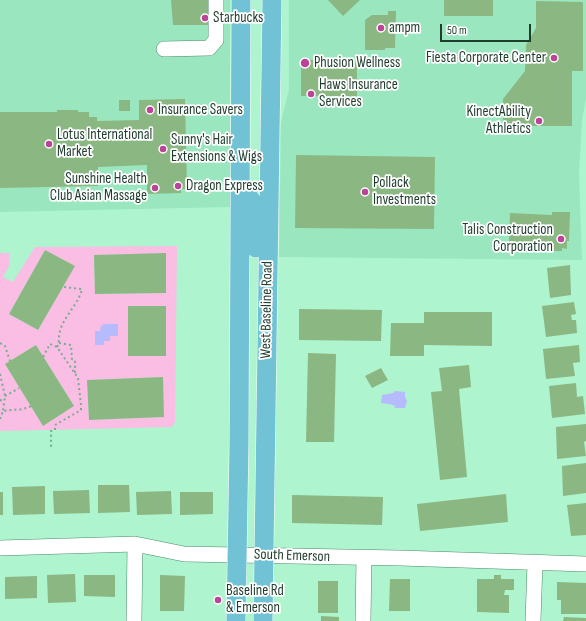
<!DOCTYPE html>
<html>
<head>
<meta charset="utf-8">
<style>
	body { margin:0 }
	#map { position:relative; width:586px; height:621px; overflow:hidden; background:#aef4ce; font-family:"Sofia Sans Condensed",sans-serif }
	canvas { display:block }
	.scale { position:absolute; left:440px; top:24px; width:91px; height:18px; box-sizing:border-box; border:2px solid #1f3c2d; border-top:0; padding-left:5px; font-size:12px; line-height:14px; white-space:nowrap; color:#1f3c2d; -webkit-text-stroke:3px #fff; paint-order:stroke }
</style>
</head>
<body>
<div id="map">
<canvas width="586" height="621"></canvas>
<div class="scale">50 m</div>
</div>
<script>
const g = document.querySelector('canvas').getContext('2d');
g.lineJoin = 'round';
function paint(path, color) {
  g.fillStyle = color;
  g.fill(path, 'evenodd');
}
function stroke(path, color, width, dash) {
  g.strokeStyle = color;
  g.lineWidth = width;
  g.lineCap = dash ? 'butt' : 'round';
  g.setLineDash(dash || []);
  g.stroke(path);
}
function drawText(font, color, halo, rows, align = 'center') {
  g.font = font + ' "Sofia Sans Condensed",sans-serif';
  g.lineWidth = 3.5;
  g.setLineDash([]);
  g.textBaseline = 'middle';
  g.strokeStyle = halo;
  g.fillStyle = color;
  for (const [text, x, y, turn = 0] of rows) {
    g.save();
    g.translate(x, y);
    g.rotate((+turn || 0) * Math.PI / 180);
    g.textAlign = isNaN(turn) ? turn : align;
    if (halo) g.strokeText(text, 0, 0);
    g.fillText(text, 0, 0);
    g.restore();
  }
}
const built = new Path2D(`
	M0,0H230V207L0,212Z
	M289,0H586V98L582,120L579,173L582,260L279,257L281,122L289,89Z`);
const green = new Path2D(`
	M177,246L175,422L172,427L0,431V253H9L10,264L3,277L13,282L35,247ZM45,250L74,266L38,330L9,314ZM166,254V293L95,294L94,255ZM128,306H165L166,356H128ZM36,345L74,406L43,426L5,364ZM162,377L164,417L89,420L87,380Z`);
const water = new Path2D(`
	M104,324H118V336H110V341H104V345H95V331H100L101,326Z
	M395,391L405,392V397L407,401L405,408H395L394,405L381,403L382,395L393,393Z`);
const building = new Path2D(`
	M171,0H209L213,25H173Z
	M328,0H360L343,16Z
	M444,0H493V16H444Z
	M536,1L583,2V71H572V126H503V99L525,71L526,45L536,28Z
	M388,11H396L395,48H385V50H365V20L372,15H388Z
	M301,60H357V96H301Z
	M185,99L187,189H181V193L147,194V165L98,167V186L0,188V112H57V110H78V112H89V117H97V121L139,120V100Z
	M119,100H130V111H119Z
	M296,155L435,157L434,229L295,228Z
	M552,212H570L569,241H567V249L562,248V251H523V248H512V242H509L510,213L552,215Z
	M45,250L75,266L38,330L9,314Z
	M166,253V293L95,294L94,255Z
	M570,265L571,295L550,298L547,268Z
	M574,302L576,314L571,315L572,320H576L577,333L546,337L542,306Z
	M128,306H166V356H128Z
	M299,309L382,310L381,341L299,340Z
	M424,312H492V346L424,345V356H390L391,323H424Z
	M36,345L74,406L43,426L5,364Z
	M579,345L580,362L573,363L575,376L546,379L543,349Z
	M308,353L336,354L334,442H306Z
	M469,365L471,387L459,389L467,477L440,480L431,392L442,391L439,368Z
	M381,368L388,380L372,388L365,376Z
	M163,377L164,417L89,420L87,380Z
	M576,383L577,397L583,396L585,414L552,418L549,386Z
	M586,424V441L584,442L586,456L557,459L556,427Z
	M586,463V493L563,496L562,466Z
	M98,485H129L130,512L98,513Z
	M45,486V514L13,515L12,487Z
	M89,490L90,513L54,514L53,491Z
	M171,491L172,514L137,515L136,492Z
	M0,492H3V515H0Z
	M180,492H213V514L180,515Z
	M506,494L508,522L420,531L417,504Z
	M292,495L383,497L382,525L292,523Z
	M586,503V535L571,536L567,505Z
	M75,574L76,602L48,603L47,575Z
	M84,575H115V597L84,596Z
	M160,575L185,576L184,611H160Z
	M494,575H501V579H514V590H505L504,595H509V613L477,612V579H494Z
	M37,576V598L5,599V577Z
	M390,579H410V611H389Z
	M318,581H338V613H318Z
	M557,582L586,583V614H561V600H557Z
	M321,616L339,617V621H321Z
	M564,617L586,618V621H563Z`);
const path = new Path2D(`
	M0,343L5,346L10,361
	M59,343L71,345L72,359L75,360V373
	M57,347C60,342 58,337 60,331C64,316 78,305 82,289L63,287
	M43,357L50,344L57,347L78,378L81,405V410L55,425V430L51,431V449
	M0,374L5,396L3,411
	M5,396L19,388
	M0,400L4,401
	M0,419L3,411C13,409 22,411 31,406`);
const minor = new Path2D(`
	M164,49L209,48L216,40V0
	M0,548L135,544L184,554L400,558L586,564
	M134,621L135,544
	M363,621L364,558
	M533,621L535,563`);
const major = new Path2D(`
	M240,193L248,196L253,203L256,248
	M236,621L239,444L241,0
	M263,621L272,0`);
const markers = [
	[205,18,4,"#b49"],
	[381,28,4,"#b49"],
	[554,58,4,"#b49"],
	[305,63,5,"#b49"],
	[311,94,4,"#b49"],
	[150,110,4,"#b49"],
	[539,121,4,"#b49"],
	[49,144,4,"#b49"],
	[163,149,4,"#b49"],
	[178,186,4,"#b49"],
	[155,188,4,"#b49"],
	[365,192,4,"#b49"],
	[561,239,4,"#b49"],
	[218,600,4,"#b49"]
];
const poiNames = [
	["Starbucks",213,18],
	["ampm",389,28],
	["Fiesta Corporate Center",546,58,"right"],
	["Phusion Wellness",314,63],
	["Haws Insurance",319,85],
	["Services",319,102],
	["Insurance Savers",158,110],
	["KinectAbility",531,112,"right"],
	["Athletics",531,129,"right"],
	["Lotus International",57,135],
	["Market",57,152],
	["Sunny's Hair",171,140],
	["Extensions & Wigs",171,157],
	["Sunshine Health",147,179,"right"],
	["Club Asian Massage",147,196,"right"],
	["Pollack",373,183],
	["Investments",373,200],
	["Dragon Express",186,186],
	["Talis Construction",553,230,"right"],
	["Corporation",553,247,"right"],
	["Baseline Rd",226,591],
	["& Emerson",226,608]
];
const streetNames = [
	["West Baseline Road",267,310,-89],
	["South Emerson",292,556,2]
];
paint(built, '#9ae7bf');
paint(green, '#fabde4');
paint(water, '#b6bbfd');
paint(building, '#8bb783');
stroke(minor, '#488c6a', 16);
stroke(major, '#fff', 20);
stroke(path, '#76ac8f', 2, [2, 3]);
stroke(minor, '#fff', 15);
stroke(major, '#72c2d6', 19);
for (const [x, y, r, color] of markers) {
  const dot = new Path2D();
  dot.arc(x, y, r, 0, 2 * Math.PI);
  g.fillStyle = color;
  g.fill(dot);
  stroke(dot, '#fff', 1.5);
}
drawText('15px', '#1f3c2d', '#fff', poiNames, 'left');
drawText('15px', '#1f3c2d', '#fff', streetNames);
</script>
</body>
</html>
